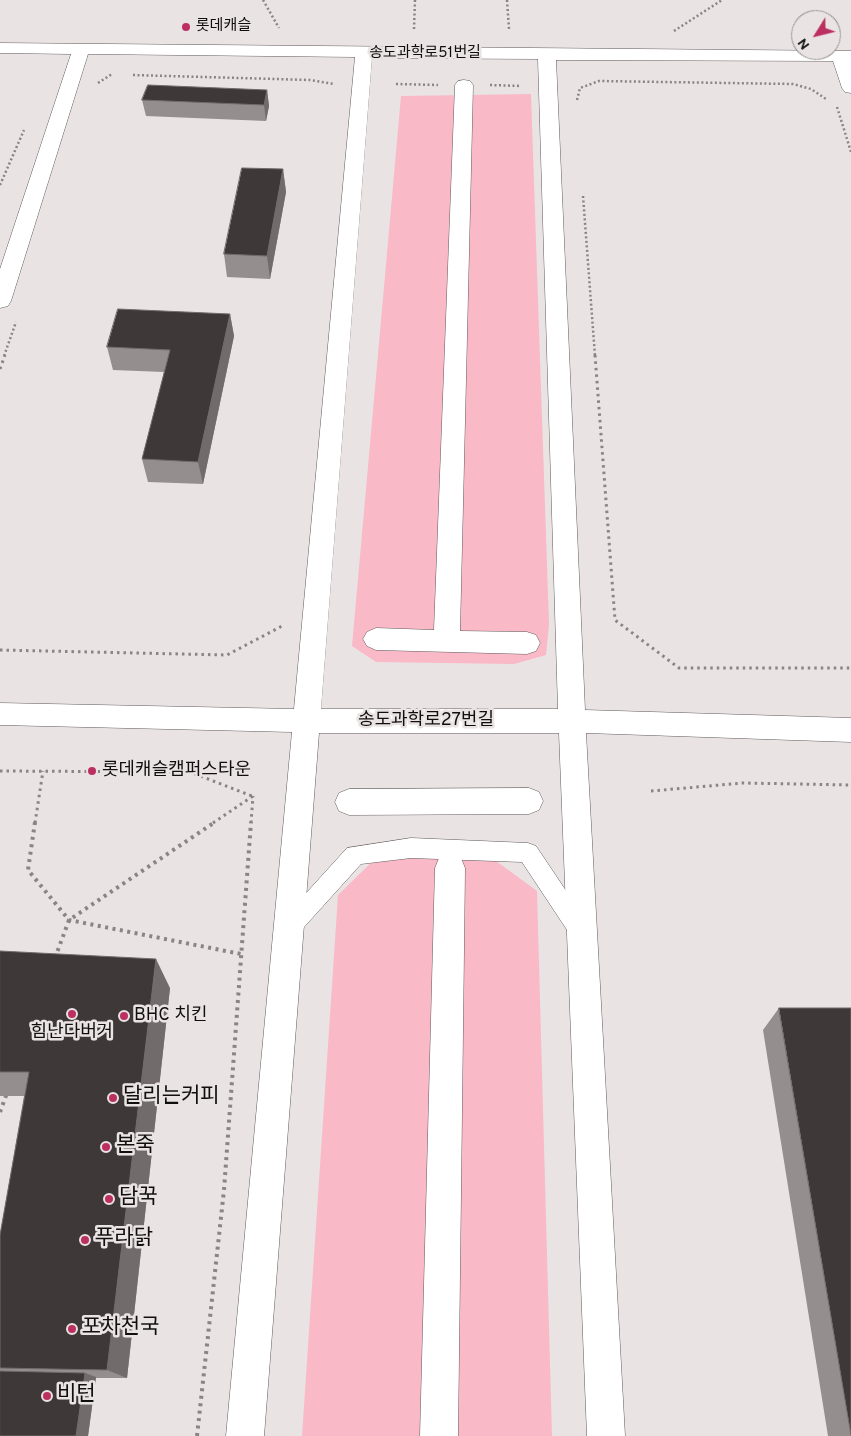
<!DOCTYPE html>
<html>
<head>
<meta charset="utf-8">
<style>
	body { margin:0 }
	#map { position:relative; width:851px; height:1436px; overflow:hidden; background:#eae3e4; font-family:Overpass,sans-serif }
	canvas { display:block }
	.north { position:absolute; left:791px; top:10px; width:50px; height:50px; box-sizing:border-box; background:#eae3e4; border:1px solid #938e8e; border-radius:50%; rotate:234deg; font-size:14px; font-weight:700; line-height:20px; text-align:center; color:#100e0e }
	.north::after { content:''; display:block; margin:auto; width:18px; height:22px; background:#bc2f61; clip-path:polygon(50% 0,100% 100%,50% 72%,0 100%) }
</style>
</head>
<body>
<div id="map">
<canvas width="851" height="1436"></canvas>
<div class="north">N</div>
</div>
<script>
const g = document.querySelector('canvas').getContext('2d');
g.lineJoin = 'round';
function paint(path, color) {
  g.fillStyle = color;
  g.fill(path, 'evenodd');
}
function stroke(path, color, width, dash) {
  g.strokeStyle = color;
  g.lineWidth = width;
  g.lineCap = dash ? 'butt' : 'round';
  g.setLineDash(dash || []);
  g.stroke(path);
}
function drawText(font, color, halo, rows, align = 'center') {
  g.font = font + ' Overpass,"Noto Sans KR",sans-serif';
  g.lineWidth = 5;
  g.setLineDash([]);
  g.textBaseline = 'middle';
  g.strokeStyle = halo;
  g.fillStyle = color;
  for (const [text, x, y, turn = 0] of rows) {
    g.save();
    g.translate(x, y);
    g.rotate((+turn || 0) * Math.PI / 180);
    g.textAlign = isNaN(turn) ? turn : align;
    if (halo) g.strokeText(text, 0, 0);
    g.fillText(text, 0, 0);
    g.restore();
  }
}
const green = new Path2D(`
	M531,94L549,624L546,655L514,664L376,662L352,646L401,96Z
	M379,855L492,858L537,891L552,1436H302L338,895Z`);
const pathFar2 = new Path2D(`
	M263,0L279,28
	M507,0L509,29
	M414,29L415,0
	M674,31L722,0
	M133,75L310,80L334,84
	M98,83L112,74
	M396,84L438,85
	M490,85L521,86
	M577,100L580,88L599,81L793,84L811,89L826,99
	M837,107L851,152
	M0,185L24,130
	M583,196L595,356
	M4,356L16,322`);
const pathFar1 = new Path2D(`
	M595,355L615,620L679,668H851
	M0,369L5,355
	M0,650L227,655L284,625
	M0,771L190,772L252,796
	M651,791L743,783L851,785
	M35,823L43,771
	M213,823L253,796
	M251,823L253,796`);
const path = new Path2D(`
	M35,822L28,870L69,920L241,954
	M55,958L69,920L215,822
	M0,1112L7,1093
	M197,1436L224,1190L251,822`);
const service = new Path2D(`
	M411,838L528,843L536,846L589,925L592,932L589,939L581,942L573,939L522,862L411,858L361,864L296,936L288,939L280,936L277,929L280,922L347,848Z`);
const pedestrian = new Path2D(`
	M464,80L470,81L473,85L460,631L527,632L536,635L540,643L536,651L527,654L376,650L367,646L363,639L367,632L376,628L434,630L455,85L458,81Z
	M529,788L539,792L543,801L539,810L529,814L349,815L339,811L335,802L339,793L349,789Z
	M450,855L461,858L465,868L458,1436H420L435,868L439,858Z`);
const minor = new Path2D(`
	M0,43L851,51V93L845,92L842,88L833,61L556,60L585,710L851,718V742L586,733L625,1436H587L559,733H319L264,1436H226L292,732L0,725V703L294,709L355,57L88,54L11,301L8,306L0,308V269L71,54L0,53ZM372,58L538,59L558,709H321Z`);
const wall = new Path2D(`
	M267,90L269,106L266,121L146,116L142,100Z
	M283,169L286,192L270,279L227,277L224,254Z
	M230,314L234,336L203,484L148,482L142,459L164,372L113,370L107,347Z
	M0,951L170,988L127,1378H96L88,1436H0V1235L24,1096H0Z
	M779,1008L851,1436H828L763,1030Z`);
const shadedWall = new Path2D(`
	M267,90L269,106L266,121L264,105Z
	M283,169L286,192L270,279L267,256Z
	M230,314L234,336L203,484L198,462Z
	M156,959L170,988L127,1378L107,1370Z
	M85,1373L96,1377L88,1436H76Z`);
const building = new Path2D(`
	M148,85L267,90L264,105L142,100Z
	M242,168L283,169L267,256L224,254Z
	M118,309L230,314L198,462L142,459L170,350L107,347Z
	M0,951L156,959L107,1370L0,1368V1235L29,1072H0Z
	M779,1008H851V1435Z
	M0,1371L85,1373L76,1436H0Z`);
const markers = [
	[186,27,5,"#bc2f61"],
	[92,771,5,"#bc2f61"],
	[72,1014,5,"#bc2f61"],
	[124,1016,5,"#bc2f61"],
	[113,1098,5,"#bc2f61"],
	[106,1147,5,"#bc2f61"],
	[109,1199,5,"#bc2f61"],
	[85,1240,5,"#bc2f61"],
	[72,1329,5,"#bc2f61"],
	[47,1396,5,"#bc2f61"]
];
const farPoinames = [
	["롯데캐슬",196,27]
];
const farStreetnames = [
	["송도과학로51번길",425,54]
];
const streetNames = [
	["송도과학로27번길",426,721]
];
const poiNames = [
	["롯데캐슬캠퍼스타운",102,771],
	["BHC 치킨",134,1016],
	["힘난다버거",72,1033,"center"]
];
const nearPoinames = [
	["달리는커피",123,1098],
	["본죽",116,1147],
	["담꾹",119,1199],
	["푸라닭",95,1240],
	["포차천국",82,1329],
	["비턴",57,1396]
];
paint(green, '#f9b9c7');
stroke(service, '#615b5c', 1);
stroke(pedestrian, '#615b5c', 1);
stroke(minor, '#615b5c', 1);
stroke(pathFar2, '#898485', 2.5, [2, 2.5]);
stroke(pathFar1, '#898485', 3, [2.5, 4]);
stroke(path, '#898485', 4, [3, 4.5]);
paint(service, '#fff');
paint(pedestrian, '#fff');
paint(minor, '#fff');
paint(wall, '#948e8e');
paint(shadedWall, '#726b6c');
paint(building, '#3e3839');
stroke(building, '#726b6c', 1);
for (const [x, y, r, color] of markers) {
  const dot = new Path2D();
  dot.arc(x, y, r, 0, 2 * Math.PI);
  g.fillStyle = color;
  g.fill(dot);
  stroke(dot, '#eae3e4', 2);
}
drawText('15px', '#100e0e', '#eae3e4', farPoinames, 'left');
drawText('15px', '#100e0e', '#eae3e4', farStreetnames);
drawText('18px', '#100e0e', '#eae3e4', streetNames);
drawText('18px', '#100e0e', '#eae3e4', poiNames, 'left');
drawText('21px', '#100e0e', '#eae3e4', nearPoinames, 'left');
</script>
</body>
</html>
